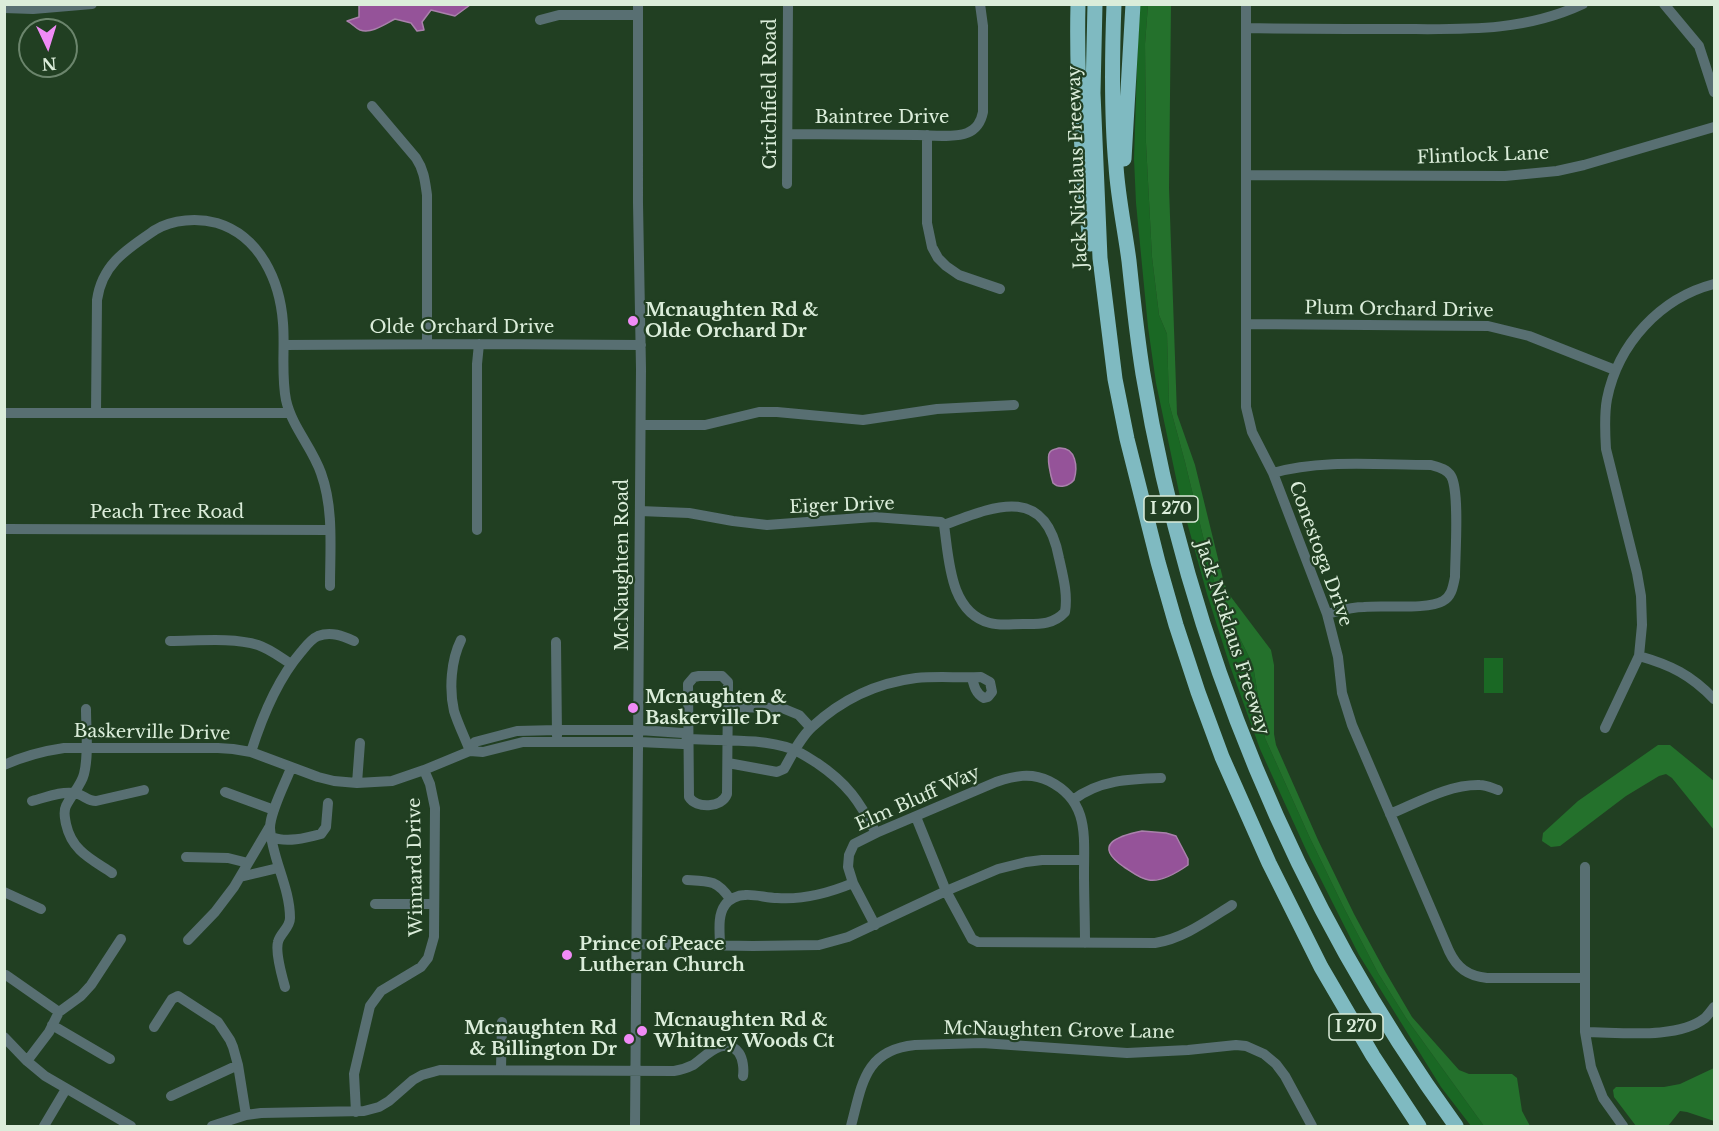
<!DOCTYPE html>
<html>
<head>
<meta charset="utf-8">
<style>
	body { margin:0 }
	#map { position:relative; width:1719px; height:1131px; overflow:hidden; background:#213f22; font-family:"Libre Baskerville",serif }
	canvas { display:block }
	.frame { position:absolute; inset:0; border:6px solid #dbedda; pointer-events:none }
	.north { position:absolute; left:18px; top:18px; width:60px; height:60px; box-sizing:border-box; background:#213f22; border:2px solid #6b856c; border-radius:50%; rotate:176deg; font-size:16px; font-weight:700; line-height:24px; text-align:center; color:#dbedda }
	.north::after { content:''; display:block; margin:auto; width:21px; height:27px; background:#f08bf6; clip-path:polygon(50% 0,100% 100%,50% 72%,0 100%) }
</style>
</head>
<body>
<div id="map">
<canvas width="1719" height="1131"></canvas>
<div class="frame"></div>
<div class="north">N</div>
</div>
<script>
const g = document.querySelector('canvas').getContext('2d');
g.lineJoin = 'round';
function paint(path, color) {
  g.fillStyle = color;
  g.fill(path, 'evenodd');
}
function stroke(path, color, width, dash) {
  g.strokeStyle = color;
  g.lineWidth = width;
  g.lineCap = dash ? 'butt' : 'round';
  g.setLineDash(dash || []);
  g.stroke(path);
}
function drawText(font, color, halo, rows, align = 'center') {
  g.font = font + ' "Libre Baskerville",serif';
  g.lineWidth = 4.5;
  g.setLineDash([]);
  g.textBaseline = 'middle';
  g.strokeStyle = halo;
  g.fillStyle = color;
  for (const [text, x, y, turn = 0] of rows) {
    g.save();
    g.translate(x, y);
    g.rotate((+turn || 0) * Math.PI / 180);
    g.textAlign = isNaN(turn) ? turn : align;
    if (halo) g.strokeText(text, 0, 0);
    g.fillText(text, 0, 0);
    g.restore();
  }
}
const green = new Path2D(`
	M1140,5H1148L1145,44L1146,143L1152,257L1159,315L1167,334L1169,403L1185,462L1216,590L1253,665L1265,738L1309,836L1344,908L1378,973L1406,1018L1484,1126H1471L1441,1087L1359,955L1307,852L1260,749L1230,666L1207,594L1180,497L1156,383L1148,327L1136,203L1134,159L1138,37Z
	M1484,658H1503V693H1484Z`);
const forest = new Path2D(`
	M1148,5H1171L1169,188L1177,414L1195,465L1224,583L1231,597L1271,650L1274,665V734L1276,745L1318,840L1354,914L1385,971L1412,1017L1459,1070L1469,1074H1512L1517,1078L1522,1111L1530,1126H1484L1406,1018L1378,973L1344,908L1309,836L1265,738L1253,665L1216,590L1185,462L1169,403L1167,334L1159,315L1152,257L1146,143L1145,44Z
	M1658,745H1670L1714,781V830L1672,778L1666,774L1659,776L1626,796L1560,846L1551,847L1542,841L1543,833L1578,801Z
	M1714,1068V1121L1687,1112L1680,1111L1668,1126H1636L1614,1097L1613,1090L1616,1087H1664L1680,1084Z`);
const water = new Path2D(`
	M359,5V4L470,5L455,16L431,10L422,22L424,30L417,31L411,23L395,19C385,24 372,34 360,30C355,28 352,23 347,21L359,17Z
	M1059,448C1076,447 1078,467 1074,480C1069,486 1059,489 1053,483C1051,477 1046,457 1050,452C1052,449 1056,449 1059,448Z
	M1142,831L1166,833L1176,836L1188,859V865C1178,872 1161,882 1149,880C1140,879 1132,872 1124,867C1092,845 1117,836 1142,831Z`);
const minor = new Path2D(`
	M1246,4V407L1252,432L1273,473L1327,614L1338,657L1342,693L1352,725L1449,951C1457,968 1468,976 1487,978H1585
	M1664,4L1699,46L1714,92
	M4,8L33,9L92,4
	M540,20L559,15H638
	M1246,28C1295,29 1345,29 1394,29C1460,29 1521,33 1583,4
	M372,106L416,158C424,170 425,181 427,195V344
	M788,134C831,134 874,135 917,135C931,135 955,138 967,133C977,129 981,122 983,112V26L980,4
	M927,135V223L932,247L938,258L946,266L959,275L1000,289
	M1246,175L1505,176L1557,171L1584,165L1714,127
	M787,184L788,4
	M1246,324L1488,326L1529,336L1615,370
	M284,345L479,344L641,345
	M4,413H289
	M96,413L97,300C102,264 127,249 155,230C173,219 198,218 217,223C260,236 280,281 283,323C285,348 281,375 286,400C292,427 312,447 321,473C334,509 330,549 330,586
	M641,425H705L759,412H777L863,420L937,409L1014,405
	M1273,473C1321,459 1380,465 1431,465C1438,467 1447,469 1451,476C1460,491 1455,556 1455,577C1453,586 1452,596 1443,601C1428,610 1383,605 1364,607C1351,607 1339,611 1327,614
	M640,511L689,513L733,521L767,525L874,517L941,522L944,525C995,506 1045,484 1059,558C1063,576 1068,594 1065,612C1053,625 1039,624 1023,624C1012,624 1000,626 990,623C949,612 949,558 944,525
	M4,529L329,530
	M477,530V364L479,344
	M461,640C451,660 449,689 454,711C458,724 465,738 470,751
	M170,641C197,641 232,637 258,645C270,649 280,657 291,664
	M556,642L557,736
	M1639,656C1671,665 1691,675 1714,699
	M699,676H722L728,682V687L727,794C722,808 696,809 689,797L688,684L694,677Z
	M728,707L782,708L799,715L811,728
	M86,709C86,730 89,754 84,774C81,786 71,795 66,806C63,812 65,818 66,824C72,851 91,859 112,873
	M1605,728L1639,656L1642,625L1641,596L1637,573L1606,449C1605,433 1604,415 1607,399C1618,344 1660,298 1714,284
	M470,751L475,742L517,731L557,730H639L683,733L690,739
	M251,752C262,717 277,680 301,652C306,646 311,639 318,636C331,631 343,636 354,641
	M728,763L777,772L784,769C792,755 800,738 812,727C841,700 876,683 916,678C937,676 959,678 981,677L990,682L992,692L988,697L984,698C976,694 974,686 972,678
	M4,765C24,756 43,751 64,748H218L233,749L251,752L318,777L334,781L357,783L392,781L424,770L470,751L483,752L523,742H639L683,744L690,739C723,741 760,738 792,749C800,752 809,758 817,763C848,784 859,801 876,833
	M357,783L360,743
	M225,792L274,810
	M1073,800C1099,780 1129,779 1161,778
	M32,801C45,798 60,791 74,793C83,794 87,801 96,801L144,790
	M1390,814C1417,803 1449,784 1480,785C1486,785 1492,788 1498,790
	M916,817L946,891L972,939L978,942L1155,943C1183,939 1208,920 1232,905
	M272,837C286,843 306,838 321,834L326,827L328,803
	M186,857L228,858L248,863
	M1585,867V1032L1591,1067L1603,1098L1623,1126
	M240,877L278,868
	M687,880C709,881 717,880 730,899
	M4,892L41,909
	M375,904H434
	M875,925L853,883L848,867L849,855L854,844L876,833L996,782C1014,776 1031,772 1049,781C1089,801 1084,835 1084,873C1084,896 1085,920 1085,943
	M188,940L215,912L234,887L270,826
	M636,944L753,946L819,945L848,937L946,891L998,869L1026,862L1042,860H1084
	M720,946C720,933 717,916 725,905C729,899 738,895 745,895C755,894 767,898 777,898C804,900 829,893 853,883
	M6,975L59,1012
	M285,987C282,976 275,953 278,942C280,933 290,928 290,918C290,887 272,859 270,828C270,812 285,784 291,768
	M52,1025L110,1059
	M154,1027L172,999L178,996L218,1022L230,1040L233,1047L238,1065L246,1115
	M1585,1032C1619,1032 1677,1040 1705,1018C1708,1015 1711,1011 1714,1007
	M4,1037L27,1061L45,1076L131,1126
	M27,1061L49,1032L59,1012L81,996L91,985L121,939
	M501,1069L502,1022
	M171,1096L238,1065
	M356,1112L354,1074L370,1006L381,991L421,967L428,958L434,937L435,808L430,784L424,770
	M44,1126L66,1089
	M212,1126L246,1115L261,1113L364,1111L379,1107L389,1101L413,1080L422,1075L440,1070L674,1071C681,1070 687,1068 693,1065C705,1057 724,1034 739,1053C743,1059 744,1069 743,1076
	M635,1126L641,369L638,203V4
	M851,1126C862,1085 864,1050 915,1045L982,1043L1127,1053L1188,1050L1236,1045L1246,1046L1264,1054L1276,1064L1285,1076L1312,1126`);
const highway = new Path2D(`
	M1078,4C1076,85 1082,164 1090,244
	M1095,4L1093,93L1100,258L1115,379L1127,439L1158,562L1176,625L1198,692L1222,757L1269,863L1321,967L1373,1056L1419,1126
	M1114,4C1112,58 1111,113 1116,166C1118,198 1125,230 1129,261C1133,299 1137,337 1143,374C1188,644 1295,905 1456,1126
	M1124,159L1133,4`);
const markers = [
	[633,321,6,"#f08bf6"],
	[633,708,6,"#f08bf6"],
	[567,955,6,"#f08bf6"],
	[642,1031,6,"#f08bf6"],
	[629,1039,6,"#f08bf6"]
];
const shields = [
	[1171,509,54],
	[1356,1027,54]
];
const shieldNames = [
	["I 270",1171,509],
	["I 270",1356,1027]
];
const streetNames = [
	["Critchfield Road",771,94,-90],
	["Baintree Drive",882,118],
	["Flintlock Lane",1483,156,-2],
	["Jack Nicklaus Freeway",1078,167,-92],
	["Plum Orchard Drive",1399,310,1],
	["Olde Orchard Drive",462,328],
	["Eiger Drive",842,506,-2],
	["Peach Tree Road",167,513],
	["Conestoga Drive",1320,554,70],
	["McNaughten Road",623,565,-90],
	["Jack Nicklaus Freeway",1232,638,72],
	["Baskerville Drive",152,733,1],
	["Elm Bluff Way",918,799,-24],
	["Winnard Drive",416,867,-91],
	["McNaughten Grove Lane",1059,1031,1]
];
const poiNames = [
	["Mcnaughten Rd &",645,311],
	["Olde Orchard Dr",645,332],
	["Mcnaughten &",645,698],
	["Baskerville Dr",645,719],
	["Prince of Peace",579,945],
	["Lutheran Church",579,966],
	["Mcnaughten Rd &",654,1021],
	["Whitney Woods Ct",654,1042],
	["Mcnaughten Rd",617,1029,"right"],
	["& Billington Dr",617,1050,"right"]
];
paint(green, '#1a6824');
paint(forest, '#24712c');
paint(water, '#955399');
stroke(water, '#aa81ac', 1.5);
stroke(minor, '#586f72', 10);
stroke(highway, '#7fbac1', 15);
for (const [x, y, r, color] of markers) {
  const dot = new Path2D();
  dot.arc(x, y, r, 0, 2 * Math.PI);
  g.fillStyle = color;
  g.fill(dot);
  stroke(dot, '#213f22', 2);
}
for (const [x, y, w] of shields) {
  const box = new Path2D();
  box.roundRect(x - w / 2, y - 13, w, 26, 4.5);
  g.fillStyle = '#213f22';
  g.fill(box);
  stroke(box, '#dbedda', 1.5);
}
drawText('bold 16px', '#dbedda', null, shieldNames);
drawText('18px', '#dbedda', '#213f22', streetNames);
drawText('bold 18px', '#dbedda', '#213f22', poiNames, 'left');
</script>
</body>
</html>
